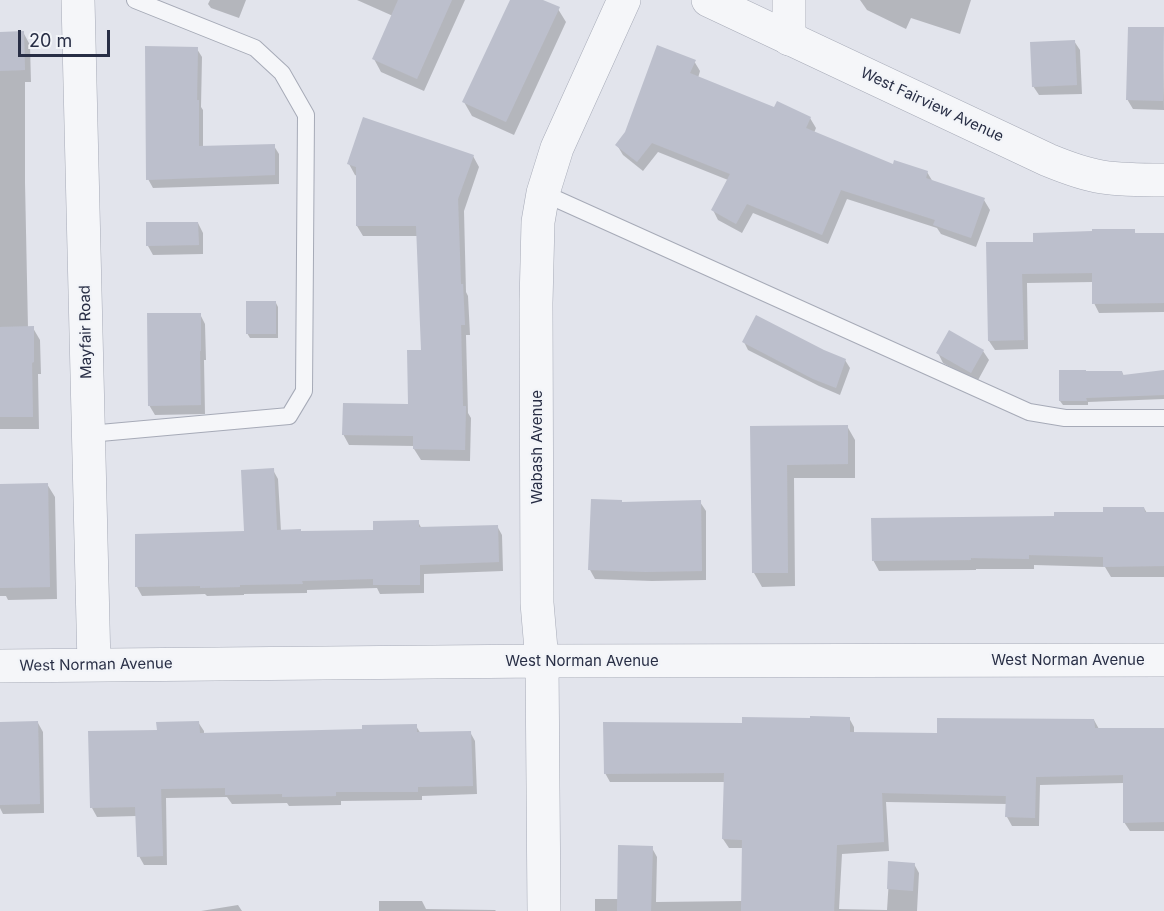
<!DOCTYPE html>
<html>
<head>
<meta charset="utf-8">
<style>
	body { margin:0 }
	#map { position:relative; width:1164px; height:911px; overflow:hidden; background:#e2e4ec; font-family:Inter,sans-serif }
	canvas { display:block }
	.scale { position:absolute; left:18px; top:30px; width:92px; height:27px; box-sizing:border-box; border:3px solid #282e45; border-top:0; padding-left:8px; font-size:18px; line-height:21px; white-space:nowrap; color:#282e45; -webkit-text-stroke:4px #f2f4f8; paint-order:stroke }
</style>
</head>
<body>
<div id="map">
<canvas width="1164" height="911"></canvas>
<div class="scale">20 m</div>
</div>
<script>
const g = document.querySelector('canvas').getContext('2d');
g.lineJoin = 'round';
function paint(path, color) {
  g.fillStyle = color;
  g.fill(path, 'evenodd');
}
function stroke(path, color, width, dash) {
  g.strokeStyle = color;
  g.lineWidth = width;
  g.lineCap = dash ? 'butt' : 'round';
  g.setLineDash(dash || []);
  g.stroke(path);
}
function drawText(font, color, halo, rows, align = 'center') {
  g.font = font + ' Inter,sans-serif';
  g.lineWidth = 4.5;
  g.setLineDash([]);
  g.textBaseline = 'middle';
  g.strokeStyle = halo;
  g.fillStyle = color;
  for (const [text, x, y, turn = 0] of rows) {
    g.save();
    g.translate(x, y);
    g.rotate((+turn || 0) * Math.PI / 180);
    g.textAlign = isNaN(turn) ? turn : align;
    if (halo) g.strokeText(text, 0, 0);
    g.fillText(text, 0, 0);
    g.restore();
  }
}
const shadow = new Path2D(`
	M210,0H246L239,18L211,8L208,4Z
	M357,0H465L424,91L381,72L374,59L393,16Z
	M511,0H540L558,9L566,22L514,135L472,116L464,102Z
	M860,0H971L960,34L911,18L906,29L867,10Z
	M1163,29L1164,110L1133,109L1127,99Z
	M23,32L30,45L31,82H25V182L28,328H33L40,340L41,374H38L39,429H0V33Z
	M1074,41L1080,50L1082,94L1039,95L1033,86Z
	M197,49L202,57L201,107L203,110V147L274,146L279,154V184L153,188L148,179Z
	M694,61L700,71L698,78L775,109L810,118L816,128L814,133L894,166L927,172L933,182L984,200L990,210L976,247L941,234L937,228L847,199L828,244L753,213L742,233L718,220L713,210L728,180L658,152L643,171L623,155L617,145Z
	M473,156L479,167L464,211L466,292L468,296L470,335H466L468,413L471,418L470,461L421,460L414,449V446L349,445L343,434L409,406L422,352L418,236H363L357,226V176L355,175L349,164Z
	M147,223H198L203,233V254L153,255L148,246Z
	M1134,230L1136,235H1164V312L1099,313L1094,303V282L1027,283L1028,349L995,350L989,341L1035,243L1093,233Z
	M276,303L278,307V338H250L247,333Z
	M200,314L205,324L206,360H204L205,414L155,415L149,405Z
	M744,342L845,360L850,368L840,395L819,386L748,350Z
	M983,351L989,360L977,382L943,363L938,353Z
	M1122,372L1124,376L1164,372V399L1088,402V405H1063L1060,401Z
	M847,426L855,440V478H794L795,586L762,587L754,573L752,428Z
	M273,470L278,479L281,531L302,533L374,531L418,522L422,529L497,526L502,535L503,571L424,574V593L380,594L377,588L307,590V593L244,594V595L207,596L205,594L142,596L137,587L245,532Z
	M47,484L55,497L57,599L8,600L6,596H0V485Z
	M700,502L706,511V580L652,581L595,579L590,570L623,504Z
	M1144,508L1147,513L1164,514V577H1111L1105,567L1034,565V569H976V570L879,571L873,560L1056,517L1104,514Z
	M849,718L854,727V734L938,735L1094,720L1099,729H1164V831H1130L1124,822V783L1040,785L1039,826H1012L1007,817V804L886,802L889,851L842,854L839,909L887,910L890,863L914,864L919,873L917,911H595V899H618L652,848L657,857L656,902L742,901L743,848H729L723,839L725,782H610L605,773L744,724Z
	M198,722L204,731V734L364,730L416,726L421,734L470,732L475,741L477,794L422,796V800L341,801V805L289,806L287,803L232,804L227,797L166,798L167,865H144L139,856L137,816L97,817L92,808L158,732Z
	M38,723L43,732L44,813L3,814L0,808V724Z
	M379,901H422L426,909L495,910L496,911H379Z
	M238,905L242,911H201Z`);
const building = new Path2D(`
	M398,0H452L417,79L372,59Z
	M510,0H543L560,7L506,122L462,102Z
	M1128,27H1164L1163,101L1126,100Z
	M24,31L25,70L0,71V32Z
	M1075,40L1077,85L1032,87L1030,42Z
	M657,45L696,60L690,73L774,107L777,101L811,117L806,128L893,164L894,160L928,171L926,178L985,198L971,238L933,225L935,220L841,190L822,235L747,204L736,224L711,210L730,174L652,143L637,162L615,145L625,132Z
	M145,46L198,47L197,100H199V146L275,144V175L146,180Z
	M363,117L474,155L458,199L461,284H463L465,325H461L463,406H466L465,450L413,449V436L342,435L343,403L408,404L407,350H421L416,226H356V167L347,164Z
	M146,222H198L199,245L146,246Z
	M1092,229H1135V233H1164V303L1092,304V273L1022,274L1024,340L988,341L986,242H1033V233L1092,231Z
	M246,301H276V334H246Z
	M147,313H201V351H200L201,405L148,406Z
	M756,315L824,350L846,359L836,388L813,379L742,342Z
	M34,326V362L32,363L33,417H0V327Z
	M949,330L984,350L971,373L936,353Z
	M1059,370H1086V371H1122L1123,375L1164,370V395L1086,398L1087,401H1059Z
	M848,425V464L787,465L788,573H752L750,426Z
	M274,468L277,530L301,529V531L373,530V521L419,520V527L498,525L499,562L420,565V585H373V579L302,581L303,584L240,585V587L200,588V586L135,587V534L244,531L241,470Z
	M48,483L50,587L0,588V484Z
	M591,499L622,500V502L701,500L702,571L646,572L588,570Z
	M1103,507H1144L1145,512H1164V566L1103,567V557L1029,555V559L971,558V560L872,561L871,518L1054,516V512H1103Z
	M810,716L850,717V732L937,733V718L1094,719L1095,728H1164V822L1123,823V775L1036,777L1035,818L1005,817L1006,796L882,793L884,842L837,845L834,911H741L742,840L722,839L724,773L604,774L603,722L742,723V717L810,718Z
	M38,721L40,804L0,805V722Z
	M199,721L200,733L362,729V725L417,724V732L471,731L473,786L418,787V792H336V796L282,797V794L225,795V788L161,789L163,856L137,857L135,807L90,808L88,731L157,730L156,722Z
	M618,845L653,846L651,911H617Z
	M888,861L915,863L913,891L887,889Z`);
const service = new Path2D(`
	M543,193L1029,412L1065,418H1164
	M89,434L289,416L304,391L306,115L282,73L255,48L135,0`);
const minor = new Path2D(`
	M78,0L94,665
	M789,0V39
	M0,666L542,661L1164,660
	M544,911L542,661L537,603L536,303L538,222L543,193L557,148L624,0`);
const tertiary = new Path2D(`
	M708,0L1048,160C1065,167 1083,174 1102,177C1122,180 1143,180 1164,180`);
const streetNames = [
	["West Fairview Avenue",932,105,25],
	["Mayfair Road",86,332,-91],
	["Wabash Avenue",537,447,-90],
	["West Norman Avenue",1068,660],
	["West Norman Avenue",582,661],
	["West Norman Avenue",96,665,-1]
];
paint(shadow, '#0003');
paint(building, '#bcbfcc');
stroke(service, '#a6aab7', 18);
stroke(minor, '#a6aab7', 34);
stroke(tertiary, '#a6aab7', 34);
stroke(service, '#f5f6f9', 16);
stroke(minor, '#f5f6f9', 33);
stroke(tertiary, '#f5f6f9', 33);
drawText('15px', '#282e45', '#f2f4f8', streetNames);
</script>
</body>
</html>
